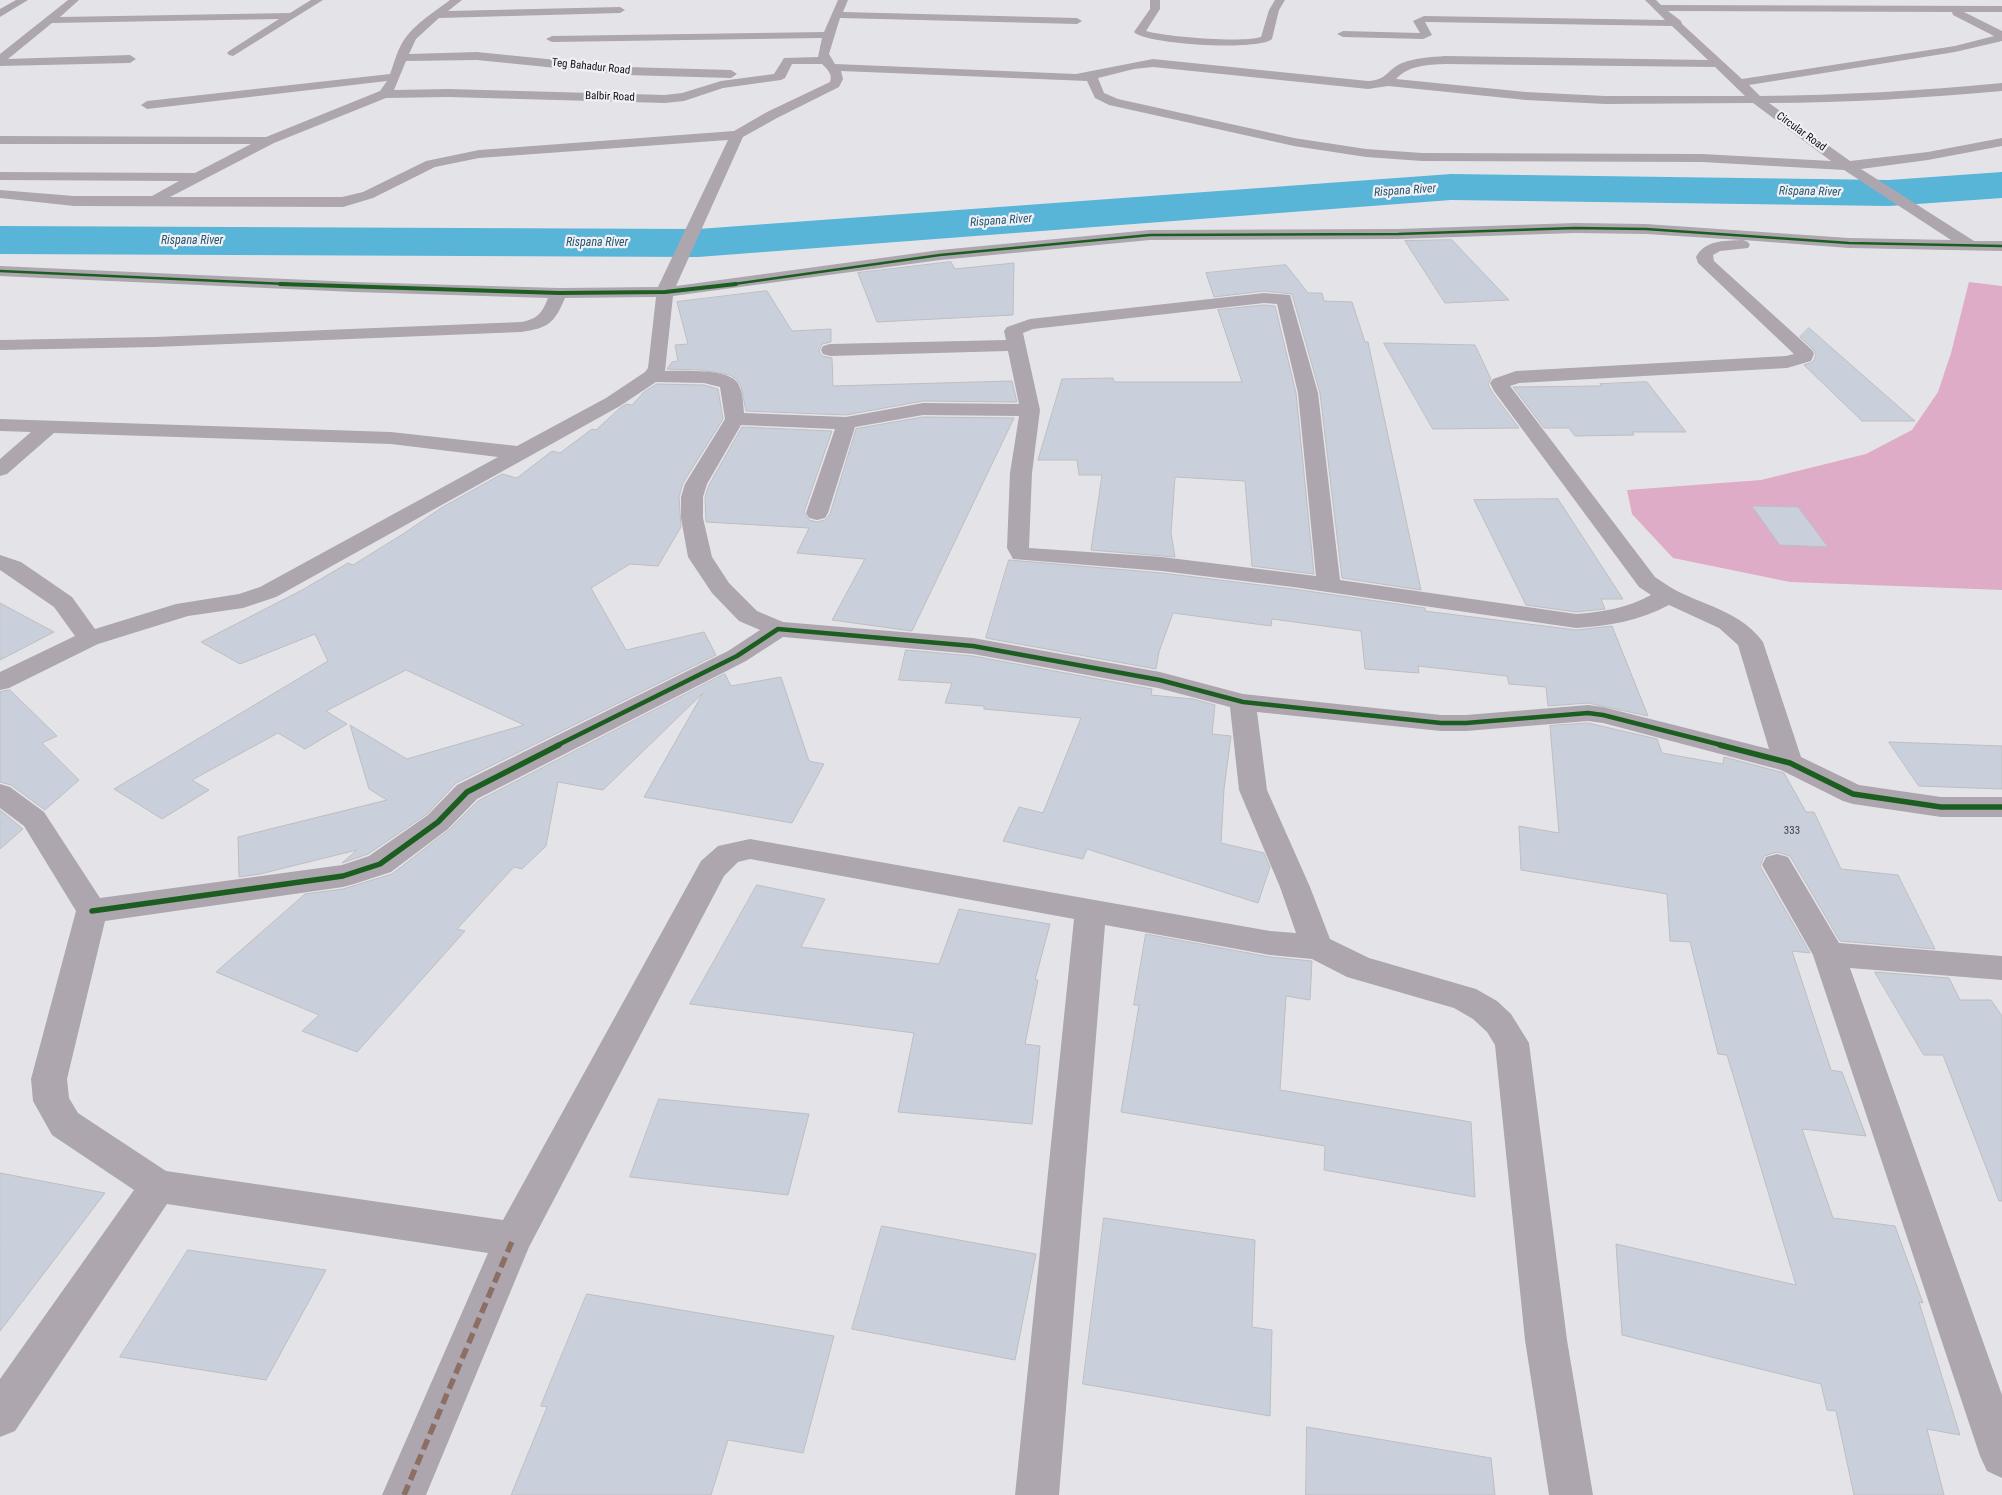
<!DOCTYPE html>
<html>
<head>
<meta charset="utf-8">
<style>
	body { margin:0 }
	canvas { display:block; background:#e4e4e8 }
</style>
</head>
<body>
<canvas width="2002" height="1495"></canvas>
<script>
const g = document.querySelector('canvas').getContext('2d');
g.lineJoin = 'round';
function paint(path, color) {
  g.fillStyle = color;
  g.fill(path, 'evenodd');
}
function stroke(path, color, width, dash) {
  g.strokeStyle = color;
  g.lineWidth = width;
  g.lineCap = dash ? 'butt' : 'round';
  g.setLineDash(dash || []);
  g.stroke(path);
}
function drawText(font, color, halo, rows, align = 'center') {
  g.font = font + ' "Roboto Condensed",sans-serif';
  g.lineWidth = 4.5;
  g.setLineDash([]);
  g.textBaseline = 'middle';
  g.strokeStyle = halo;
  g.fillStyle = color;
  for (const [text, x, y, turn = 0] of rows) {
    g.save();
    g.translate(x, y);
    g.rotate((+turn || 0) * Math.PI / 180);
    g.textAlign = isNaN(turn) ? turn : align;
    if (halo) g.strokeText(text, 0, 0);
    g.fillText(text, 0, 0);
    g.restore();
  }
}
const forest = new Path2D(`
	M1969,282L2002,286V590L1790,582L1673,558L1632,514L1627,490L1761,480L1866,454L1912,430L1938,392L1951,353Z`);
const river = new Path2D(`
	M2002,172V198L1889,206L1451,200L698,257L0,254V226L698,229L1451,174L1889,180Z`);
const building = new Path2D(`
	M1452,240L1509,300L1445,303L1405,241Z
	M951,262L955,269L1014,263L1013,315L877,322L858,273Z
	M1286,265L1308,293H1322L1324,301L1352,302L1365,342H1368L1421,590L1342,578L1320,393L1292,294L1264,291L1214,297L1206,273Z
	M767,291L792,331L831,329V342L822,344L819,351L822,356L832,358L833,386L1012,381L1017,402L923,401L846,415L746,411L741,386L736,379L730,375L701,370L667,369L672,362L678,361L675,345L688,344L677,302Z
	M1264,305L1275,306L1296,393L1314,574L1252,566L1245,481L1175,477L1171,533L1175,557L1091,550L1102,475H1079L1077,460H1038L1062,379L1113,378L1114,382H1242L1218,310Z
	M1809,328L1915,421H1862L1804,365L1813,362L1816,355L1813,349L1800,337Z
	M1384,343L1475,345L1491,379L1488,384L1492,392L1519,428L1433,429Z
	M1647,382L1686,432H1632L1634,435L1575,436L1569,428H1544L1513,387L1602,386L1600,384Z
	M657,384L704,385L718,389L723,419L683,483L679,497L681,527L658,566L630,564L591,588L626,650L704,632L716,655L456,783L427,814L368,854L342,863L357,850L260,874L239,877L238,837L387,800L369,789L350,725L407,759L524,725L406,670L326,711L347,724L305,749L278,733L192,780L209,790L162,819L114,789L328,661L315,634L240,664L201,642L304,589L348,563L353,565L403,534L441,508L502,474L517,478L552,451L560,453L592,429L596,430L620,408L626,404L632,405L644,392Z
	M923,417L1014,418L912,631L832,620L865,559L797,553L809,528L706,522L705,497L709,485L742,427L832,431L804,512L809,520L817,522L825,520L830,514L856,429Z
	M1558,499L1623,599H1601L1605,609L1576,612L1526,605L1474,500Z
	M1752,506L1798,507L1828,547L1780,545Z
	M1009,560L1162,573L1293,589L1425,608V611L1576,630L1612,626L1648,716L1588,703L1548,706L1546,687L1509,684L1507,676L1418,666L1419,673L1365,669L1361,631L1272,619L1271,626L1173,613L1159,652L1156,669L986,638Z
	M0,603L54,632L0,660Z
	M906,650L973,656L1152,689L1151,695L1193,699L1215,705L1212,734L1231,736L1224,789L1221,843L1264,853L1270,867L1258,903L1087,849L1083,859L1003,841L1019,807L1043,813L1081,718L984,709V706L945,703L952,683L899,680Z
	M725,674L731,686L781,677L809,761L824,764L792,823L644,797L703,693L603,790L558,782L546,846L522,869L514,867L457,929L465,931L357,1052L302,1031L319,1015L216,972L305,894L343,889L392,874L449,830L478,801Z
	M10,690L57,736L42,743L79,780L45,810L11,785L0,782V692Z
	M1588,723L1657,739L1662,753L1723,764L1724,757L1784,773L1806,812H1814L1841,869L1898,875L1935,949L1840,941L1790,856L1777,852L1764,856L1760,866L1810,953L1792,951L1831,1070L1842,1072L1866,1136L1802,1129L1833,1218L1895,1226L1923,1303L1919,1302L1960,1435L1927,1429L1944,1495H1854L1836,1411L1827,1410L1821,1384L1622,1335L1616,1244L1796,1285L1727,1055L1718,1054L1690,942L1670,941L1667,894L1521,870L1519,826L1559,833L1550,726Z
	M1889,742L2002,746V789L1919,786Z
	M0,810L23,829L0,849Z
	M757,885L825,899L801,947L939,964L959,909L1050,924L1035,980H1038L1025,1044L1040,1046L1032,1124L898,1112L914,1033L690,1004Z
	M1146,934L1270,957L1312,961L1310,1000L1286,996L1280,1090L1471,1122L1475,1197L1324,1170L1325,1146L1121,1112L1139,1005H1134Z
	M1875,972L1949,978L1960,1000H1991L2002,1016V1201H1999L1943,1055H1924Z
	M659,1099L809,1114L788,1195L630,1177Z
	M0,1173L105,1193L0,1331Z
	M1104,1218L1255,1240L1252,1327L1272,1330L1270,1416L1083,1384Z
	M882,1226L1036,1254L1015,1360L852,1329Z
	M188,1250L326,1270L266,1380L120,1357Z
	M587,1294L834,1336L803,1453L728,1440L711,1495H511L547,1407L541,1406Z
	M1307,1427L1491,1458L1495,1495H1306Z`);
const street = new Path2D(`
	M68,0H79L60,17L290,13L311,0H323L233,56L229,55L227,53L229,51L279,19L52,23L8,59L130,55L136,59L130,63L0,66V54Z
	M450,0H462L448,11L620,7L625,10L620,13L439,18L416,39L409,54L477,52L626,67L731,70L737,74L731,78L626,75L477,60L406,61L394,90L448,89L665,95L682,93L721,81L774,74L784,58L818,57L822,38L552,42L546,39L552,36L824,32L838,0H848L843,12L1077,18L1082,21L1077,24L840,18L829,54L835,64L1076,74L1153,59L1368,81C1388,80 1386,70 1402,63C1415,58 1431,57 1445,56L1708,60L1672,26L1425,22L1432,35L1423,39L1343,37L1337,34L1343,31L1420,33L1413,21L1424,16L1665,20L1645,0H1656L1661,5L2002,6V12H1964L2002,31V41L1955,52L1749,85L1760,96C1841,95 1921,91 2002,83V91C1924,98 1847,103 1769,103L1850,161L1928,152L2002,138V146L1928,160L1861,169L1974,241H2002V251L1849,248L1743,240L1748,242L1750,245L1748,248L1720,251L1713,255L1714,261L1812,350L1814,354L1811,361L1787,368L1519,383L1510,386L1655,577C1663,582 1671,588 1679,592C1708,606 1743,614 1763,642L1801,757L1859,785L1941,797H2002V817H1941L1853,804L1843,801L1781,770L1603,723L1588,721L1466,731H1441L1257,712L1267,790L1310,887L1330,939L1369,958L1476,989L1497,1001L1511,1014L1529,1043L1567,1340L1593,1495H1549L1525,1340L1495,1045L1487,1032L1473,1019L1454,1008L1347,977L1312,959L1270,955L1105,925L1059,1495H1015L1074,919L750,859L738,862L724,876L529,1247L426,1495H382L488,1253L167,1204L15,1431L0,1437V1379L134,1190L52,1135L33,1101L31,1079L76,911L24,826L0,808V784L10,787L44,812L100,898L342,865L369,856L428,815L457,785L728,651L760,630L739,621L712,593L688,557L681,518V497L685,484L725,419L720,387L704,383L656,382L620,406L276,597L243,608L188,616L98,644L9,688L0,690V672L75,636L54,607L0,570V555L21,562L72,597L95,629L176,604L239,594L260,587L498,457L391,444L54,433L7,474L0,476V459L31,432L0,431V419L391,432L517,446L606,398L645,372L648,368L656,297L565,298C554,324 548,328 521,332L155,347L0,350V340L155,337L521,322C538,319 542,313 548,298L354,292L0,276V266L354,282L559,288L658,287L728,140L479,158L435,167L373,198L343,207L74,206L0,198V190L74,196H152L179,181L0,180V172L195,173L251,144H0V136L266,137L380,91L387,81L147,109L141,105L147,101L390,74C394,64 396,54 401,45C412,25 433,13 450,0ZM1668,11L1952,12L1953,15L1994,36L1955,46L1742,79L1682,24L1681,21ZM792,64H822C827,69 833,74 830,82L767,112L734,131L479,150L426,161L363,192L342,197H170L274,143L386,98L448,97L665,103L684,101L723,88L781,80L785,78ZM1445,64L1715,67L1745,96H1605L1526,92L1396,79C1409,65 1427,65 1445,64ZM1153,67L1368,89L1388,86L1526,100L1605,104L1753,103L1831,161L1702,154L1422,153L1366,149L1294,138L1118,99L1104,93L1098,78L1134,69ZM841,71L1087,81L1095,98L1109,105L1294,146L1366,157L1422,161L1702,162L1844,170L1951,240L1849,238L1646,224L1575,223L1398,229L1150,230L940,250L676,286L743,137L777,118L839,87L843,79ZM1575,233L1646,234L1741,240C1724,241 1705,240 1696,257L1698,263L1794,354L1786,356L1516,371L1493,379L1490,383L1494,391L1639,587L1651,595C1627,608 1603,612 1576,614L1340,580L1318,393L1290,295L1264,293L1030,319L1007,327L1004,331L1006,340L830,344L823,346L821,350L823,354L830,356L1008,351L1019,404L923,403L846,417L744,413C743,403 743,387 735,380C722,369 681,371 665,371L673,296L940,260L1150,240L1398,239ZM1264,303L1277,304L1298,393L1316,576L1162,557L1029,548L1032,473L1040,410L1023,333L1033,329ZM923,415L1019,416L1010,473L1007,548L1013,559L1162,571L1293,587L1576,628C1609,626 1639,621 1669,605L1719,628L1738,645L1769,749L1603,707L1588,705L1466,715H1441L1243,694L1160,672L973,638L783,622L757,611L729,583L712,557L703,518V497L707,484L741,425L835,429L806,513L809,518L817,520L825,518L828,513L855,427ZM783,637L973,654L1158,688L1230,707L1239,790L1280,887L1296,933L1270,931L750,839L718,846L701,861L503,1220L166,1171L78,1113L69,1098L67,1079L105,921L343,887L354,884L391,872L448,829L477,799L746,661Z
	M1150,0H1160V9L1146,31L1150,32C1172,37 1241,43 1261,37L1269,10L1275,0H1285L1279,10L1272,39C1260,51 1146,45 1134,32L1150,9Z
	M1777,854L1788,857L1839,943L2002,956V980L1850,968L2002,1395V1478L1987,1471L1980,1456L1813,955L1762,865L1766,857Z`);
const secondary = new Path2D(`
	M16,0H28L0,17V9Z`);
const quiet = new Path2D(`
	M404,1495L513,1239`);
const cyclewayFar3 = new Path2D(`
	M0,271L308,285
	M727,285L940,255L1150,235L1398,234L1575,228L1646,229L1849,243L2002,246`);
const cyclewayFar2 = new Path2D(`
	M280,284L559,293L665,292L736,284`);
const cyclewayFar1 = new Path2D(`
	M556,746L737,656L778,629L973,646L1160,680L1243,702L1441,723H1466L1588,713L1603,715L1725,746`);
const cycleway = new Path2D(`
	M1720,745L1790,763L1853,794L1941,807H2002
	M92,911L343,876L380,864L438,822L467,792L559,745`);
const farStreetnames = [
	["Teg Bahadur Road",591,67,6],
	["Balbir Road",610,97,2],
	["Circular Road",1801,132,36]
];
const numberNames = [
	["333",1792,831]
];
const farWaternames = [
	["Rispana River",1405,191,-4],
	["Rispana River",1810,192,1],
	["Rispana River",1001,221,-4],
	["Rispana River",192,241],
	["Rispana River",597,243]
];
paint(forest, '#dfacc8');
paint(river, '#59b5d8');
paint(building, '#c9d0db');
stroke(building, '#bdbec0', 1);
paint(street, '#ada6af');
paint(secondary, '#aca4ae');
stroke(quiet, '#8d6e63', 5.5, [11, 5.5]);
stroke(cyclewayFar3, '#1b5e20', 2.5);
stroke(cyclewayFar2, '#1b5e20', 4);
stroke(cyclewayFar1, '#1b5e20', 4.5);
stroke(cycleway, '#1b5e20', 5.5);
drawText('11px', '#0f0f11', '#f1f0f6', farStreetnames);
drawText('11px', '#3e4044', null, numberNames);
drawText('italic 12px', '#27576c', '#f1f0f6', farWaternames);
</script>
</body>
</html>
